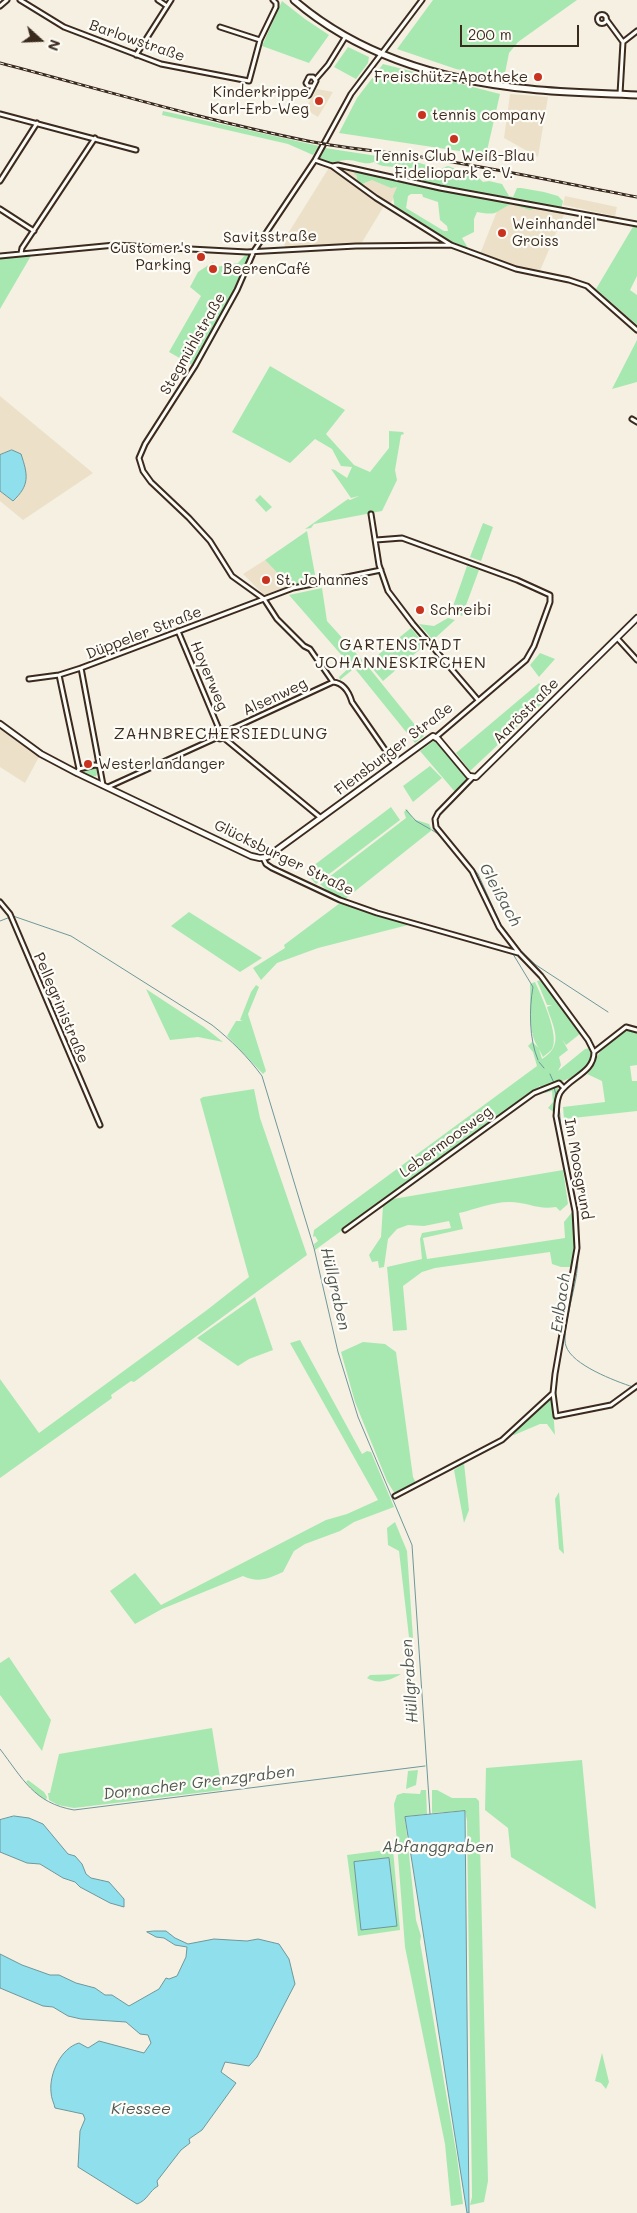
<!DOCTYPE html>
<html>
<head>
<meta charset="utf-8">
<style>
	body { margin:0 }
	#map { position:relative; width:637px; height:2213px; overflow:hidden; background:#f5f0e2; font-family:Mali,sans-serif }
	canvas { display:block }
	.north { position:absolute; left:15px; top:15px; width:50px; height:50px; -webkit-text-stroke:4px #fdfcf7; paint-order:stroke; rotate:110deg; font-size:14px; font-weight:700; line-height:20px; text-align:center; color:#3b2a1e }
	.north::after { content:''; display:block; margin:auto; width:18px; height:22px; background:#3b2a1e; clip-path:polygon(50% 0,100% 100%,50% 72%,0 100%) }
	.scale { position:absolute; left:460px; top:25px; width:119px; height:22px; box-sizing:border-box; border:2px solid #3b2a1e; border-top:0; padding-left:6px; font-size:15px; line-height:18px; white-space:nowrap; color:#3b2a1e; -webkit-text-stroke:4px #fdfcf7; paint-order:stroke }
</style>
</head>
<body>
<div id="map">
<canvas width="637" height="2213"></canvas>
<div class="north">N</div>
<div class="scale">200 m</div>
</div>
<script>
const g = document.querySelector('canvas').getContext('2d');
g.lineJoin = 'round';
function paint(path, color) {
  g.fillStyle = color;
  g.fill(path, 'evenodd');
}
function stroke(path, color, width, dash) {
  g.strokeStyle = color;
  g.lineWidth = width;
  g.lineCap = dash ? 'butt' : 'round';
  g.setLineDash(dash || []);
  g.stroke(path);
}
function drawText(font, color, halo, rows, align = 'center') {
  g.font = font + ' Mali,sans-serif';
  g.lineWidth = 4.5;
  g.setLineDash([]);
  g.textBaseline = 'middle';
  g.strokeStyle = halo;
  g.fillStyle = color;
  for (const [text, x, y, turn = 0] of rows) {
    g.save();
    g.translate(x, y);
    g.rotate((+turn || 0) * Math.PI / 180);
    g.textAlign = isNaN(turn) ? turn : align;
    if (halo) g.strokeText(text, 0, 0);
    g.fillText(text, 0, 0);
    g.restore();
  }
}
const built = new Path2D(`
	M317,89L333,92L318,117L305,109Z
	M510,94L548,97L538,157L504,138Z
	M330,166L402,183L388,208L384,206L361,244L285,248L284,240Z
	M565,196L617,207L615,216L563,205Z
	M501,201L565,212L539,273L480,254Z
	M0,396L93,473L23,520L0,501Z
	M265,560L290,586L264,595L243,574Z
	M0,727L40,755L25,783L0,767Z`);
const green = new Path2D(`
	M433,0H577L518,42L509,53L504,78L456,69L397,49Z
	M282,1L305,19L329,35L309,63L262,46Z
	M348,47L369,57L368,63L356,79L334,67Z
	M383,64L500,94L486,155L339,133L357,98Z
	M163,111L319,146L313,155L288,144L162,115Z
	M325,148L416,162L440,169L448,166L479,178L483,182L489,181L502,184L509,196L513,197L517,188H521L544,192L558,196L563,201L561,210L543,206L530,210L511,204C494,212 499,216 477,212L474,219V232L462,238L468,248L466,250L442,239L395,209L393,196L397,187L391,188L372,180L359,185L357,183V176L354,173L356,171L410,178L413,174C402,162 386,171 374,162C364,166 356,159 346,160C336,161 329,165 319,159ZM411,194H422L423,197L438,202L440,220L447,226L448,231H444L406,208L408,196Z
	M634,225L637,226V276L630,290L637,295V325L596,289Z
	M32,254L0,309V258Z
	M246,254L250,256L214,329L192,365L169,352L201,296L190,287L198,272L213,262L216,267L238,263Z
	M637,340V382L612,389Z
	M270,366L345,410L326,434L354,465L370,472L389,448V431L403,432L404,434L401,435L395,470L397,480L382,511L314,524L311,528L305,529L348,499L350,500L359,496L351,498L331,469L335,470L347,478L352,467L341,466L332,449L315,439L290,463L232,432Z
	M260,495L272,507L266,512L255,500Z
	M483,523L493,527L481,561L470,557Z
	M307,531L316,580L290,586L265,560Z
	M467,566L479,570L462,616L451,612Z
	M322,588L327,621L363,661L340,680L339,677L351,666L289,595Z
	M448,618L455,620L433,640L419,624L434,626Z
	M411,628L425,645L383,681L368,663Z
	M540,653L555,659L539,677L530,665Z
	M366,664L424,736L415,743L356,670Z
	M539,683L550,696L470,771L456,753Z
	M436,739L468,778L456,793L420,751Z
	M430,766L442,778L413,802L403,786Z
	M93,767L99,770L96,776L91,777L83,773L86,769Z
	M391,807L400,820L316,884L305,872Z
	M407,809L413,819L429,824L432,830L344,900L331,894L320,884L406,818L404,812Z
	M340,903L412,924L318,948L277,963L261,980L253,968L285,948L284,945Z
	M189,912L262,958L240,972L171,926Z
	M543,980L581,1033L566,1045L562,1039L568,1050L559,1057L561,1065L558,1071L585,1049L591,1048L592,1052C592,1070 574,1078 559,1082L555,1113L548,1108L553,1102L552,1091L545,1093L540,1086L315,1250L314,1244L318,1241L315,1236L313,1237L314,1230L537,1066L533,1052L528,1046L532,1042L539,1048C527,1034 531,1002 530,984L535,982C541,995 560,1036 552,1049C550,1052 546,1054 543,1057L539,1049L542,1059C565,1045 553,1027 547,1007L552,1005H547L537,981Z
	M256,985L259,987L248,1014L266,1071L263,1074L227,1036L236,1021H243L240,1020L251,992Z
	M146,989L204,1027L223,1042L198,1037L170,1040Z
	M625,1030L637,1032V1065L630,1066L632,1081H637V1111L564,1119L563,1107L605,1102L602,1081L587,1074C595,1066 594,1061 600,1052C606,1043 617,1037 625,1030Z
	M254,1089L260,1118L307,1255L134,1382L131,1381L111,1395L112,1398L108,1401L0,1478V1379L39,1433L207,1310L249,1277L200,1099L203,1097Z
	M563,1170L568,1204L560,1211L556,1207C537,1210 528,1202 509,1202C492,1202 477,1209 459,1213L463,1229L423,1238L427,1259L565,1238L564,1222L573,1211L574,1248L571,1267H561L552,1264L550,1252L435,1268L422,1272L403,1286L407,1330L393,1331L387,1267L422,1259L420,1239L422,1233L451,1228L449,1221L424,1226L408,1225L397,1229L388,1239L384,1267L379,1268L378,1261L372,1262L369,1255L381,1237L383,1206L393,1199Z
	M255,1297L273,1350L249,1359L238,1366L197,1338Z
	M300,1340L362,1454L367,1451L371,1452L394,1507L354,1522L340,1531L305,1544L294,1551L283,1572C268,1579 258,1583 243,1576L162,1609L135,1624L110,1591L135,1573L161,1605L326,1520L347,1514L378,1500L290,1343Z
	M363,1342L385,1344L396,1352L413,1477L416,1483L395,1494L387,1481L355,1402L341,1352Z
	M552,1397L555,1435L547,1424H540L514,1435L512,1434Z
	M464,1463L469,1510L464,1523L454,1470Z
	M559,1492L564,1554L559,1549L555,1499Z
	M395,1522L407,1551L413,1638L409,1637L399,1551L388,1545L387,1528Z
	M9,1657L51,1720L42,1751L0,1695V1663Z
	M401,1674C391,1680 378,1685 367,1678L370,1675Z
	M212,1728L222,1790L74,1808L58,1805L49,1800L48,1793H50L59,1754Z
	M582,1760L596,1909L511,1857L508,1828L485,1810L486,1768Z
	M418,1770L416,1785L406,1789L408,1771Z
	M28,1780L44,1792L47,1797L46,1800C38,1796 32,1789 26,1782Z
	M421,1790H426L427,1814L405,1817L416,1920L421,1936L420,1942L457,2157L463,2204L451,2206L445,2144L405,1947L394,1804L397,1795L403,1793L420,1794Z
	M432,1790H437L452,1798H476L479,1801L488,2181L484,2202L470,2205L472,2197L467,1821L465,1811L432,1813Z
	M393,1849L400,1930L358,1936L347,1855Z
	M602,2053L609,2082L606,2089L601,2083L595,2081Z`);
const water = new Path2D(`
	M12,450L21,454C28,475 30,485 13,501L0,491V455Z
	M465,1811L469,2213H467L405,1817Z
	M14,1816L29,1818L43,1824L68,1854L75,1856L82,1864L86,1874L91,1878L109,1882L124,1899V1907L110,1903L80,1887L75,1882L63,1878L40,1864L27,1863L0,1852V1820Z
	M389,1858L397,1926L361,1930L354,1862Z
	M154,1931H166L175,1938L188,1944L214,1939L247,1941L258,1939L279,1944L289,1959L295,1984L257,2057L249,2066L225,2062L221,2072L236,2083L202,2130L189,2139L190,2143L181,2150L157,2181L158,2186C149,2191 148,2200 137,2204L78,2167L80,2131L85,2119L83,2114L55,2108C54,2103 51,2098 51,2092C49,2074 61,2048 79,2043L88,2048L99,2041L144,2053L151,2043L148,2035L140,2034L126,2022L81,2019L68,2016L53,2007L43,2006L0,1988V1954L22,1965L50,1975H59L76,1983L95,1988L105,1995H112L129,2006L159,1989L166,1978L169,1979L177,1976L186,1957L187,1947L175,1945L164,1938L156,1937L147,1932Z`);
const stream = new Path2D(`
	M406,810L416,821L430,829
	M432,830L441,836
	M447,837L478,874L501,925L521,951L536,965L608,1012
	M0,921L13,916L71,936L212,1025C231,1040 248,1057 262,1076L314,1248L338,1352L358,1417L412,1545L430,1814
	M414,921L511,949
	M513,954L533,987C529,1009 529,1039 538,1060
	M539,1062L544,1068
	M550,1074L554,1083
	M554,1087L556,1095
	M559,1105L561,1128L576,1206
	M577,1213L578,1245
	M578,1251C578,1257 578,1264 577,1270C576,1286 561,1334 566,1346C572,1365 615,1381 633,1387
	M0,1749C23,1779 34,1803 74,1810L425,1766`);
const minor = new Path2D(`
	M20,0L64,27L161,64L249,81L260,40L276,7V3L273,0
	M158,0L167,6
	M0,6L7,0
	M597.5 19a4.5 4.5 0 1 1 9 0a4.5 4.5 0 1 1-9 0Z
	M606,19L623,42
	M220,27L260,40
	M136,55L171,0
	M315,80L328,65L346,36
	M620,94L623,42L637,31
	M309,95L316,81L313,77H309L306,83L308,86H313
	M0,114L136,150
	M315,160L332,166L338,165L440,188L637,224
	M332,166L376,198L451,245L516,269L569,280L587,286L637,330
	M0,181L37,123
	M0,209L34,231
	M21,253L22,248L95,138
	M0,256L115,245L247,252L356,246L451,245
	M632,419L637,422
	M371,514L379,565L388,591L413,624L478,700
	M376,540L402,538L517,580L550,595V602L534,646L526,660L436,737
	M178,631L219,729
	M617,638L637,660
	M81,668L103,785
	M59,675L79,769L77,773
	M29,679L59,675L81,668L293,588L381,570
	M215 734a5 5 0 1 1 10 0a5 5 0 1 1-10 0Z
	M225,732L333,682
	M224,738L321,818
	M395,764L352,702C349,692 344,683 333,682L310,649L304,646L277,619L264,599L232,576L210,541L189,518L151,482L143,471L139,458L145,444L195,366L237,290L254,251L315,160L351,94L422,0
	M79,769L95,765L100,766
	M473,777L438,813L435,819L436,827L472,871L499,927L519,953L541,976L588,1040L594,1052
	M108,787L216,738
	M263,858L266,864L272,868L340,900L377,913L518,953
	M0,902L10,914L100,1125
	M594,1052C594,1073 570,1077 560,1093C556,1100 557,1108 556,1116L575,1211L577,1248L555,1374L553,1393L556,1416L611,1405L637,1386
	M594,1052L626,1027L637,1030
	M345,1230L534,1093L559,1083L564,1088
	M395,1496L502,1440L553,1393`);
const tertiary = new Path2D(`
	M0,724L41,754L77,773L251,856L260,858L267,857L433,736L438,739L469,776L476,777L637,618`);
const secondary = new Path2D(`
	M294,0C359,56 446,81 530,89C566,93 601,93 637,95`);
const rail = new Path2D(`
	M0,63C103,90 204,120 308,141C348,149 388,152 428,158C498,169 568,184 637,197`);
const markers = [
	[538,77,5,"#c8321e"],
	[319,101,5,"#c8321e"],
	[422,115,5,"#c8321e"],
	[454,139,5,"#c8321e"],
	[502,233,5,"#c8321e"],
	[201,257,5,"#c8321e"],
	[213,269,5,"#c8321e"],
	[266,580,5,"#c8321e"],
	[420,610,5,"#c8321e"],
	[88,764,5,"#c8321e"]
];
const streetNames = [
	["Barlowstraße",137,41,19],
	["Savitsstraße",270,237,-1],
	["Stegmühlstraße",193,344,-60],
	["Düppeler Straße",144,633,-21],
	["Hoyerweg",209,676,67],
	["Alsenweg",275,697,-25],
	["Aaröstraße",526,711,-45],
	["Flensburger Straße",394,749,-37],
	["Glücksburger Straße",284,858,26],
	["Pellegrinistraße",61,1008,67],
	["Lebermoosweg",446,1142,-36],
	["Im Moosgrund",578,1169,80]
];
const poiNames = [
	["Freischütz-Apotheke",528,77,"right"],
	["Kinderkrippe",309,92,"right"],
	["Karl-Erb-Weg",309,109,"right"],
	["tennis company",432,115],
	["Tennis Club Weiß-Blau",454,156,"center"],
	["Fideliopark e. V.",454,173,"center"],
	["Weinhandel",512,224],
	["Groiss",512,241],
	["Customer's",191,248,"right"],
	["Parking",191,265,"right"],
	["BeerenCafé",223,269],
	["St. Johannes",276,580],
	["Schreibi",430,610],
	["Westerlandanger",98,764]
];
const neighbourhoodNames = [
	["GARTENSTADT",401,645],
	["JOHANNESKIRCHEN",401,663],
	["ZAHNBRECHERSIEDLUNG",221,734]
];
const waterNames = [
	["Gleißach",500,895,61],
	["Hüllgraben",335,1289,77],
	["Erlbach",561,1303,-82],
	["Hüllgraben",410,1681,-94],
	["Dornacher Grenzgraben",199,1783,-7],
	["Abfanggraben",438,1847],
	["Kiessee",141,2109]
];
paint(built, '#ece1c8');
paint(green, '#a7e8b1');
paint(water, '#90dfed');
stroke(water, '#6e979a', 1);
stroke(stream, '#6e979a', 1);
stroke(minor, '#3b2a1e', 7);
stroke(tertiary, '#3b2a1e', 8);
stroke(secondary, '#3b2a1e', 9);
stroke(minor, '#fdfcf7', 3);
stroke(tertiary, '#fdfcf7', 4.5);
stroke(secondary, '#fdfcf7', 5);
stroke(rail, '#3b2a1e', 3);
stroke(rail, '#fdfcf7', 1, [4]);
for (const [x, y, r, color] of markers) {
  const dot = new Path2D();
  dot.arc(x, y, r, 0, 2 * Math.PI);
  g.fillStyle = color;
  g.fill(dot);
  stroke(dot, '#fdfcf7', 2);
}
drawText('15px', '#3b2a1e', '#fdfcf7', streetNames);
drawText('15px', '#3b2a1e', '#fdfcf7', poiNames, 'left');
g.letterSpacing = '1px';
drawText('16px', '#3b2a1e', '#fdfcf7', neighbourhoodNames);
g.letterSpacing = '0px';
drawText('italic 16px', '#505752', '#fdfcf7', waterNames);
</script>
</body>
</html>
